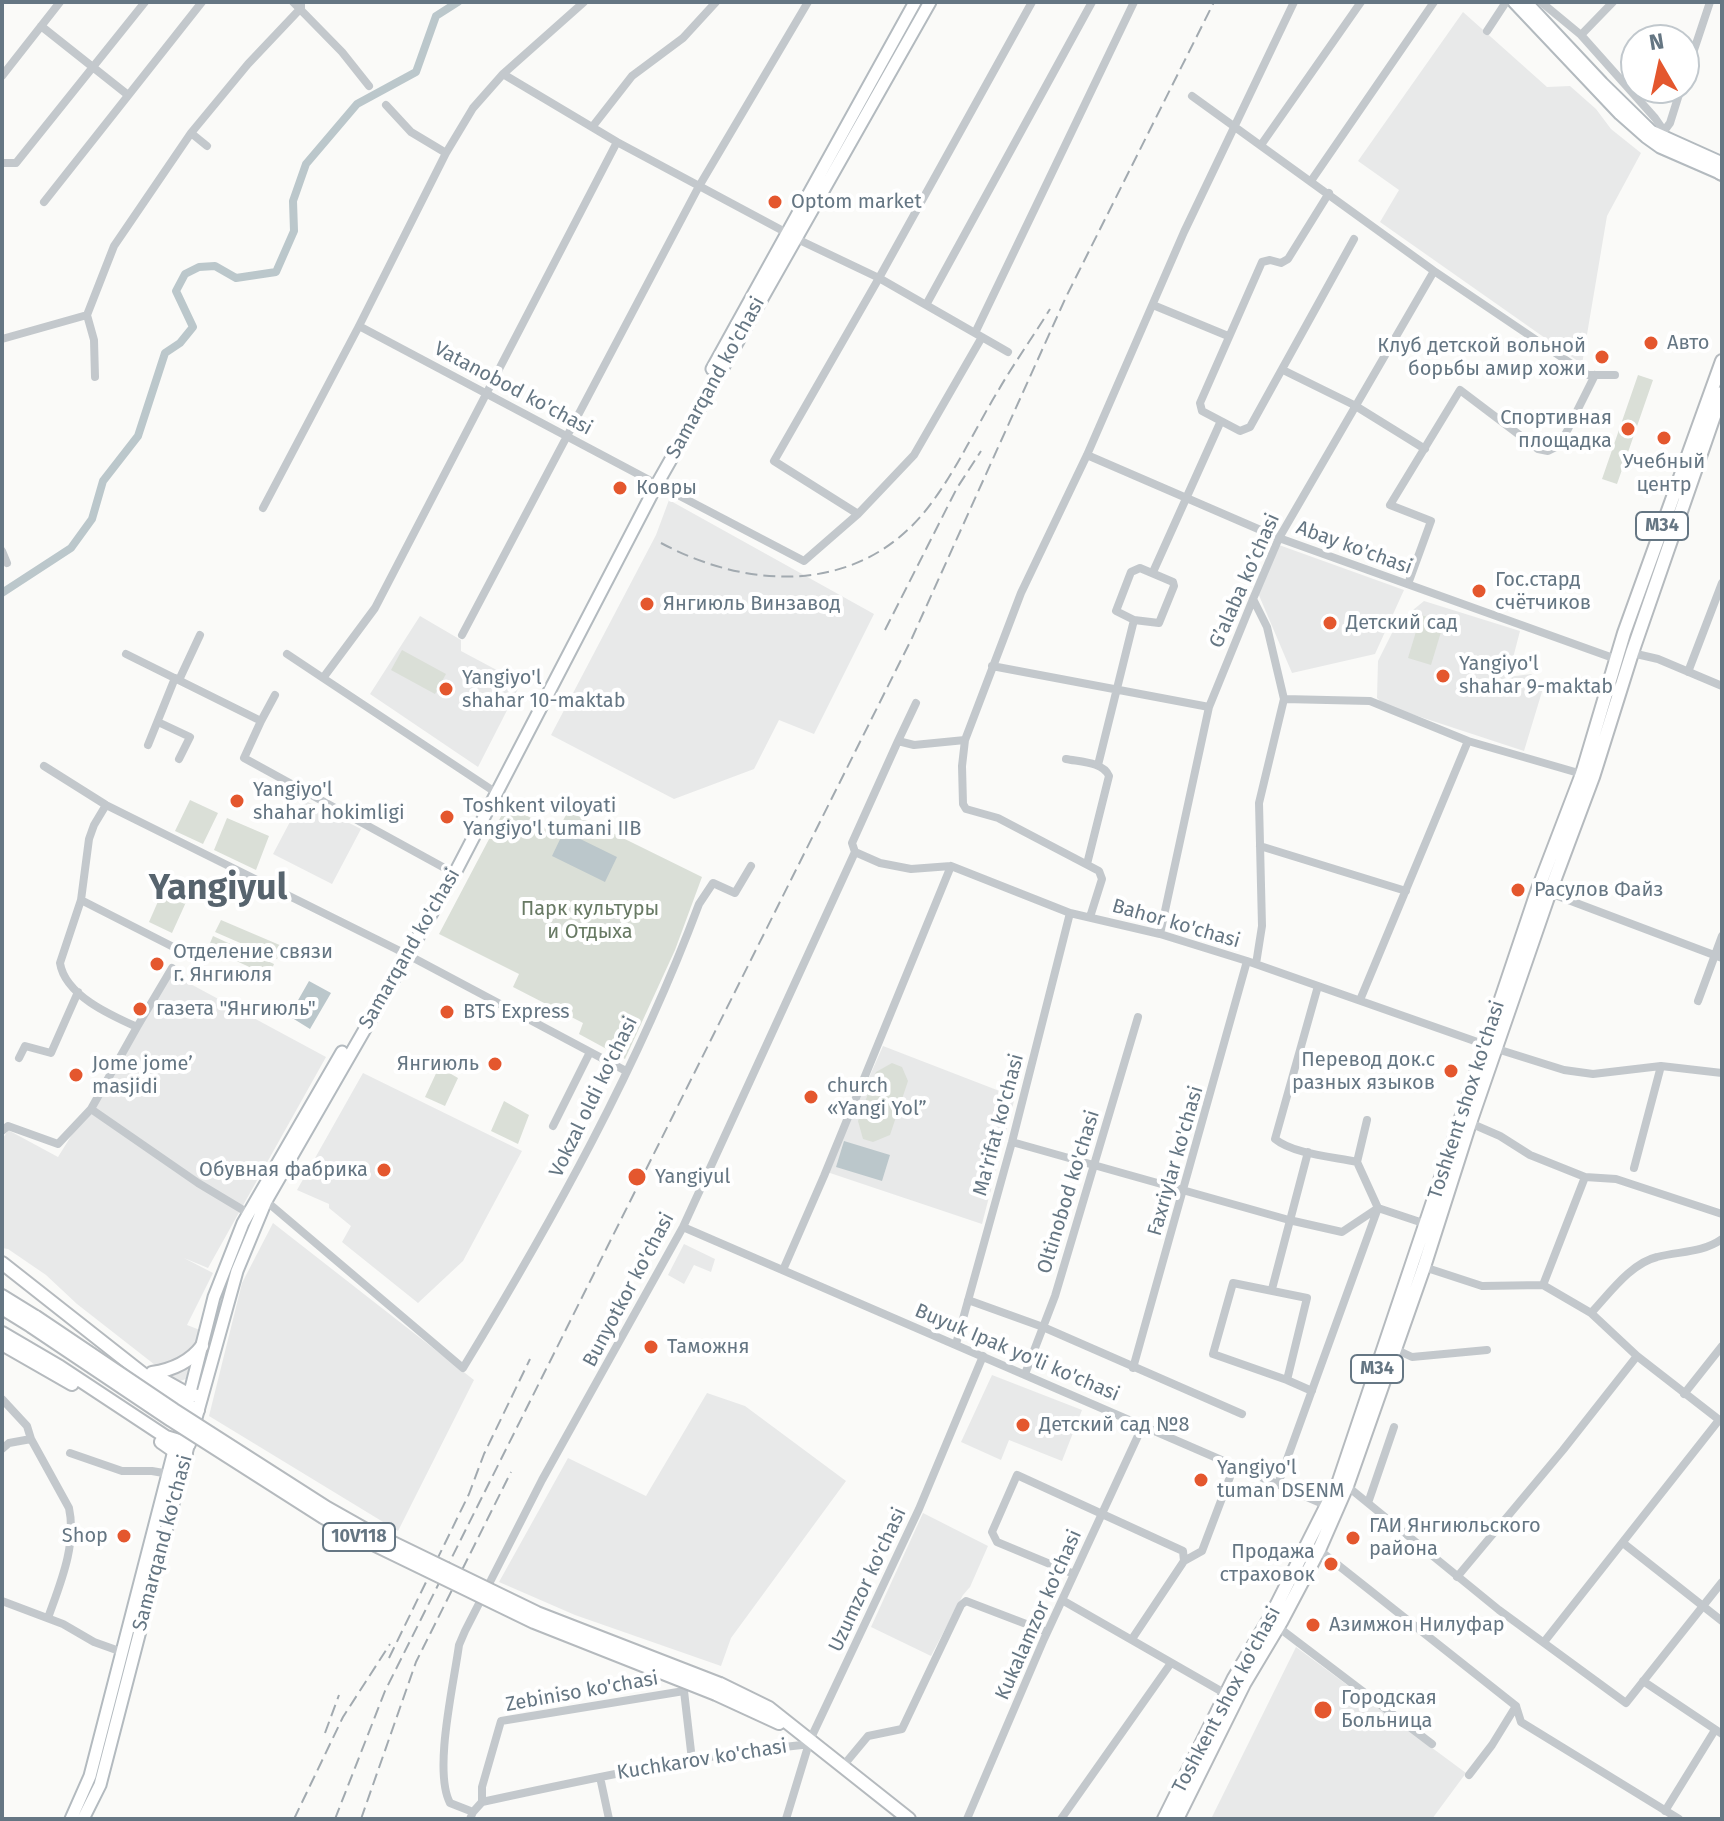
<!DOCTYPE html>
<html>
<head>
<meta charset="utf-8">
<style>
	body { margin:0 }
	#map { position:relative; width:1724px; height:1821px; overflow:hidden; background:#fafaf8; font-family:"Fira Sans",sans-serif }
	canvas { display:block }
	.frame { position:absolute; inset:0; border:4px solid #657683; pointer-events:none }
	.north { position:absolute; left:1620px; top:24px; width:80px; height:80px; box-sizing:border-box; background:#fff; border:2px solid #c1c8cd; border-radius:50%; rotate:351deg; font-size:22px; font-weight:700; line-height:32px; text-align:center; color:#657683 }
	.north::after { content:''; display:block; margin:auto; width:28px; height:36px; background:#e4572e; clip-path:polygon(50% 0,100% 100%,50% 72%,0 100%) }
</style>
</head>
<body>
<div id="map">
<canvas width="1724" height="1821"></canvas>
<div class="frame"></div>
<div class="north">N</div>
</div>
<script>
const g = document.querySelector('canvas').getContext('2d');
g.lineJoin = 'round';
function paint(path, color) {
  g.fillStyle = color;
  g.fill(path, 'evenodd');
}
function stroke(path, color, width, dash) {
  g.strokeStyle = color;
  g.lineWidth = width;
  g.lineCap = dash ? 'butt' : 'round';
  g.setLineDash(dash || []);
  g.stroke(path);
}
function drawText(font, color, halo, rows, align = 'center') {
  g.font = font + ' "Fira Sans",sans-serif';
  g.lineWidth = 8;
  g.setLineDash([]);
  g.textBaseline = 'middle';
  g.strokeStyle = halo;
  g.fillStyle = color;
  for (const [text, x, y, turn = 0] of rows) {
    g.save();
    g.translate(x, y);
    g.rotate((+turn || 0) * Math.PI / 180);
    g.textAlign = isNaN(turn) ? turn : align;
    if (halo) g.strokeText(text, 0, 0);
    g.fillText(text, 0, 0);
    g.restore();
  }
}
const built = new Path2D(`
	M1463,12L1547,87L1570,86L1596,109L1611,129L1641,153L1607,216L1582,364L1380,222L1399,190L1358,161Z
	M669,500L874,614L814,734L779,720L754,769L674,799L551,735L656,535Z
	M1279,545L1404,590L1375,654L1292,673L1258,593Z
	M1424,601L1520,631L1508,677L1531,674L1544,685L1524,751L1384,705L1377,698L1378,661L1397,623Z
	M420,616L461,640V651L521,683L478,767L370,694Z
	M302,799L361,829L332,884L273,854Z
	M172,974L326,1057L208,1268L184,1258L213,1273L187,1325L200,1330L186,1379L180,1381L164,1372L77,1304L46,1275L8,1249L2,1248V1140L8,1130L58,1157Z
	M883,1046L1015,1097L982,1224L827,1172Z
	M363,1073L522,1151L463,1261L418,1303L342,1242L351,1226L329,1208V1204L297,1190Z
	M273,1223L474,1380L398,1531L209,1416L242,1283Z
	M684,1244L715,1259L711,1272L694,1265L684,1284L668,1275Z
	M992,1375L1082,1410L1062,1461L1009,1440L1001,1460L961,1442Z
	M707,1393L745,1406L846,1481L731,1638L721,1666L575,1615L499,1582L568,1458L646,1496Z
	M923,1513L988,1546L970,1587L963,1595L931,1656L871,1627Z
	M1296,1647L1466,1773L1432,1819H1211Z`);
const green = new Path2D(`
	M1638,375L1653,380L1617,484L1602,479Z
	M1421,615L1444,622L1431,665L1408,658Z
	M402,650L446,674L435,694L391,670Z
	M190,800L218,813L203,844L175,831Z
	M507,805L557,832L568,811L702,877L675,950L625,1059L579,1034L583,1023L513,987L519,974L439,934Z
	M227,818L269,836L256,870L214,850Z
	M163,890L187,900L172,933L149,922Z
	M221,920L282,946L277,959L215,932Z
	M213,936L274,964L269,976L208,948Z
	M892,1063L902,1067L908,1081L890,1135L873,1142L863,1139L858,1121L876,1072Z
	M439,1067L458,1078L445,1106L425,1097Z
	M504,1101L529,1115L518,1144L491,1131Z`);
const water = new Path2D(`
	M564,831L617,857L605,882L552,856Z
	M309,981L331,993L310,1029L289,1016Z
	M844,1141L890,1155L882,1181L836,1167Z`);
const canal = new Path2D(`
	M2,593L71,548L92,519L103,481L138,436L165,353L180,343L193,327L176,291L185,274L199,267L215,266L236,278L276,272L294,231L293,201L306,164L357,104L416,72L436,16L458,2`);
const street = new Path2D(`
	M293,2L342,52L369,86
	M1541,2L1581,35L1655,118L1664,131V138
	M41,26L128,95
	M1487,31L1506,2
	M1581,35L1613,2
	M503,74L617,142L787,233
	M2,76L60,2
	M1684,80L1710,2
	M1192,96L1434,271L1588,375H1615
	M386,105L411,132L446,153
	M593,126L632,76L683,38L716,2
	M1664,131L1670,123L1681,88
	M191,133L207,146
	M1261,145L1361,2
	M2,163H16L145,2
	M1311,181L1434,2
	M1329,193L1288,259L1281,263L1270,260L1262,262L1200,403L1202,411L1240,431L1250,427L1354,239
	M44,202L202,2
	M795,238L879,278L1008,352
	M926,305L1092,2
	M1153,305L1228,336
	M359,326L651,481
	M975,333L1134,2
	M2,339L87,315
	M1283,370L1354,405L1425,449
	M95,377L94,340L87,315L114,246L191,133L248,64L301,8V2
	M1087,455L1279,538L1616,659
	M657,484L804,561L858,514L914,455L982,337
	M263,508L359,326L446,153L473,108L503,74L584,2
	M858,514L774,461L879,278L1032,2
	M2,551L7,563
	M1140,568L1173,582L1174,586L1159,623L1134,620L1116,611L1131,572Z
	M1153,572L1220,423
	M1408,584L1431,521L1390,505L1460,390L1538,449L1548,451L1560,445L1595,375
	M1253,599L1267,627L1284,699L1259,803L1262,926L1256,964
	M462,635L698,188L808,2
	M1632,653L1658,659L1722,686
	M126,654L261,721L244,758L450,871
	M287,654L323,678L375,608L617,142
	M992,666L1209,707
	M1688,672L1722,583
	M323,678L492,790
	M179,680L200,635
	M1284,699L1370,701L1468,741L1582,774
	M261,721L275,695
	M158,722L190,737L179,759
	M898,741L916,703
	M148,745L175,678
	M1066,759C1081,762 1103,762 1109,776L1087,864
	M1098,765L1134,620
	M44,766L106,805L402,952
	M1260,846L1406,891
	M855,852L880,863L911,869L951,866L1070,913L1160,934L1247,961L1486,1045
	M1547,892L1722,958
	M81,900L191,956
	M1090,917L1102,879L1099,871L998,818L966,809L963,804L962,766L965,740L1021,593L1087,455L1184,232L1294,2
	M1160,934L1209,707L1253,599L1279,538L1434,271
	M408,955L626,1071
	M1318,986L1275,1139C1293,1154 1334,1157 1357,1162L1367,1120
	M1360,1000L1468,741
	M1698,1001L1722,936
	M137,1027L172,968
	M1497,1049L1564,1070L1593,1074L1661,1066L1722,1073
	M19,1058L25,1046L51,1053L78,992
	M91,1109L137,1027C110,1015 65,995 60,963L81,900L89,839L94,825L106,805
	M1470,1123L1500,1136L1530,1155L1585,1177L1543,1285
	M553,1126L590,1052
	M2,1131L8,1126L58,1144L91,1109L198,1183L248,1213
	M1012,1142L1289,1220L1342,1232L1378,1208
	M1357,1162L1378,1208L1426,1224
	M1634,1168L1661,1066
	M1585,1177L1616,1179L1722,1214
	M266,1201L463,1368C553,1220 638,1067 699,904L713,883L735,893L751,866
	M683,1227L1330,1507
	M1424,1267L1482,1286L1543,1285L1591,1313L1637,1356L1722,1422
	M783,1270L824,1176L951,866
	M1233,1283L1307,1298L1287,1380L1213,1354Z
	M1272,1289L1308,1152
	M968,1300L1043,1327L1242,1414
	M1591,1313C1609,1294 1631,1263 1657,1257C1680,1251 1702,1253 1722,1239
	M956,1344L1012,1142L1070,913
	M1395,1349L1412,1357L1487,1350
	M1133,1368L1247,961
	M1025,1374L1055,1296L1138,1017
	M1287,1380L1312,1391
	M1684,1394L1722,1346
	M2,1399L27,1426L31,1439L69,1508C77,1545 60,1584 48,1618
	M2,1449L9,1443L31,1439
	M70,1453L122,1471H152L169,1474
	M1278,1484L1378,1208
	M1347,1486L1499,1610L1626,1703L1722,1582
	M1368,1503L1394,1427
	M1623,1543L1722,1621
	M1319,1550L1516,1706L1521,1722L1679,1819
	M1184,1561L1202,1551L1230,1477
	M1074,1574L997,1542L992,1532L1017,1475L1183,1551L1184,1561L1132,1639
	M1457,1577L1563,1450L1637,1356
	M1062,1600L1226,1694
	M2,1601L63,1624L94,1642L122,1652
	M1278,1627L1432,1744
	M1544,1642L1719,1420
	M1643,1681L1722,1734
	M843,1766L868,1736L902,1729L961,1605L966,1601L1047,1632
	M1469,1775L1492,1745L1516,1706
	M600,1777L609,1819
	M482,1802V1787L501,1721L684,1691L692,1760
	M1665,1811L1715,1730
	M473,1812L482,1802C588,1779 694,1756 802,1745L809,1741
	M470,1819L473,1812L450,1803C433,1771 454,1683 459,1645L465,1631L542,1480L683,1227L855,852L852,843L898,741L914,745L965,740
	M786,1819L810,1740L919,1509L983,1356
	M967,1819L1044,1639L1143,1425
	M1061,1819L1171,1663`);
const secondary = new Path2D(`
	M1514,2L1620,114L1646,137L1660,147L1722,174
	M1526,2L1602,83L1651,131L1722,163
	M712,369L915,2
	M188,1400L214,1297L243,1223L342,1052
	M196,1418L237,1271L266,1201L456,871L657,484L930,2
	M71,1819L90,1776L176,1443
	M83,1819L100,1785L188,1446`);
const primary = new Path2D(`
	M1720,173L1722,174
	M2,1263L176,1400L198,1410
	M2,1296L36,1317
	M2,1308L31,1326
	M2,1333L60,1367L166,1437L189,1444
	M2,1344L72,1384
	M152,1373C171,1370 190,1362 202,1346
	M161,1379L186,1393L201,1397
	M161,1442L174,1451L186,1454
	M720,1684L769,1708L909,1819
	M716,1694L779,1723
	M1164,1819L1234,1678L1271,1616L1339,1481L1538,889L1582,774L1624,633L1722,361
	M1177,1819L1244,1684L1281,1622L1319,1550L1347,1486L1424,1267L1470,1123L1547,900L1593,777L1632,653L1722,393`);
const rail = new Path2D(`
	M661,543C747,589 853,595 922,515C953,478 973,432 998,391C1014,363 1033,337 1050,309
	M885,630L957,488L981,451
	M389,1658L469,1494L484,1454L530,1359
	M325,1733L339,1695
	M294,1819L343,1717L390,1644
	M335,1819L385,1691L912,638L1066,297L1214,2
	M361,1819L416,1662L511,1472`);
const primaryBridge = new Path2D(`
	M36,1317L174,1410L327,1508L366,1530L537,1613L720,1684
	M31,1326L171,1420L323,1517L361,1538L534,1622L716,1694`);
const markers = [
	[775,202,8,"#e4572e"],
	[1651,343,8,"#e4572e"],
	[1602,357,8,"#e4572e"],
	[1628,429,8,"#e4572e"],
	[1664,438,8,"#e4572e"],
	[620,488,8,"#e4572e"],
	[1479,591,8,"#e4572e"],
	[647,604,8,"#e4572e"],
	[1330,623,8,"#e4572e"],
	[1443,676,8,"#e4572e"],
	[446,689,8,"#e4572e"],
	[237,801,8,"#e4572e"],
	[447,817,8,"#e4572e"],
	[1518,890,8,"#e4572e"],
	[157,964,8,"#e4572e"],
	[140,1009,8,"#e4572e"],
	[447,1012,8,"#e4572e"],
	[495,1064,8,"#e4572e"],
	[1451,1071,8,"#e4572e"],
	[76,1075,8,"#e4572e"],
	[811,1097,8,"#e4572e"],
	[384,1170,8,"#e4572e"],
	[637,1177,10,"#e4572e"],
	[651,1347,8,"#e4572e"],
	[1023,1425,8,"#e4572e"],
	[1201,1480,8,"#e4572e"],
	[124,1536,8,"#e4572e"],
	[1353,1538,8,"#e4572e"],
	[1331,1564,8,"#e4572e"],
	[1313,1625,8,"#e4572e"],
	[1323,1710,10,"#e4572e"]
];
const shields = [
	[1662,526,52],
	[1377,1369,52],
	[359,1537,72]
];
const shieldNames = [
	["M34",1662,526],
	["M34",1377,1369],
	["10V118",359,1537]
];
const poiNames = [
	["Optom market",791,202],
	["Авто",1667,343],
	["Клуб детской вольной",1586,346,"right"],
	["борьбы амир хожи",1586,369,"right"],
	["Спортивная",1612,418,"right"],
	["площадка",1612,441,"right"],
	["Учебный",1664,462,"center"],
	["центр",1664,485,"center"],
	["Ковры",636,488],
	["Гос.стард",1495,580],
	["счётчиков",1495,603],
	["Янгиюль Винзавод",663,604],
	["Детский сад",1346,623],
	["Yangiyo'l",1459,664],
	["shahar 9-maktab",1459,687],
	["Yangiyo'l",462,678],
	["shahar 10-maktab",462,701],
	["Yangiyo'l",253,790],
	["shahar hokimligi",253,813],
	["Toshkent viloyati",463,806],
	["Yangiyo'l tumani IIB",463,829],
	["Расулов Файз",1534,890],
	["Отделение связи",173,952],
	["г. Янгиюля",173,975],
	["газета \"Янгиюль\"",156,1009],
	["BTS Express",463,1012],
	["Перевод док.с",1435,1060,"right"],
	["разных языков",1435,1083,"right"],
	["Jome jome’",92,1064],
	["masjidi",92,1087],
	["Янгиюль",479,1064,"right"],
	["church",827,1086],
	["«Yangi Yol”",827,1109],
	["Обувная фабрика",368,1170,"right"],
	["Yangiyul",655,1177],
	["Таможня",667,1347],
	["Детский сад №8",1039,1425],
	["Yangiyo'l",1217,1468],
	["tuman DSENM",1217,1491],
	["ГАИ Янгиюльского",1369,1526],
	["района",1369,1549],
	["Shop",108,1536,"right"],
	["Продажа",1315,1552,"right"],
	["страховок",1315,1575,"right"],
	["Азимжон Нилуфар",1329,1625],
	["Городская",1341,1698],
	["Больница",1341,1721]
];
const streetNames = [
	["Samarqand ko'chasi",716,378,-61],
	["Vatanobod ko'chasi",513,389,28],
	["Abay ko'chasi",1354,548,20],
	["G’alaba ko’chasi",1245,581,-66],
	["Bahor ko'chasi",1176,924,16],
	["Samarqand ko'chasi",410,949,-60],
	["Vokzal oldi ko'chasi",594,1097,-64],
	["Toshkent shox ko'chasi",1467,1100,-72],
	["Ma'rifat ko'chasi",999,1125,-75],
	["Faxriylar ko'chasi",1176,1161,-74],
	["Oltinobod ko'chasi",1069,1192,-73],
	["Bunyotkor ko'chasi",629,1290,-62],
	["Buyuk Ipak yo'li ko'chasi",1017,1353,23],
	["Samarqand ko'chasi",163,1543,-75],
	["Uzumzor ko'chasi",868,1580,-65],
	["Kukalamzor ko'chasi",1039,1615,-66],
	["Zebiniso ko'chasi",582,1692,-10],
	["Toshkent shox ko'chasi",1227,1700,-62],
	["Kuchkarov ko'chasi",702,1760,-9]
];
const parkNames = [
	["Парк культуры",590,909],
	["и Отдыха",590,932]
];
const townNames = [
	["Yangiyul",218,889]
];
paint(built, '#e8e9e9');
paint(green, '#dadfd7');
paint(water, '#bbc7cb');
stroke(canal, '#bbc7cb', 8);
stroke(secondary, '#b3babf', 15);
stroke(primary, '#b5babe', 16);
stroke(street, '#c3c8cc', 8);
stroke(secondary, '#fff', 11);
stroke(primary, '#fff', 12);
stroke(rail, '#a2aab0', 2, [12, 6]);
stroke(primaryBridge, '#b5babe', 16, []);
stroke(primaryBridge, '#fff', 12);
for (const [x, y, r, color] of markers) {
  const dot = new Path2D();
  dot.arc(x, y, r, 0, 2 * Math.PI);
  g.fillStyle = color;
  g.fill(dot);
  stroke(dot, '#fff', 3);
}
for (const [x, y, w] of shields) {
  const box = new Path2D();
  box.roundRect(x - w / 2, y - 14, w, 28, 6);
  g.fillStyle = '#fff';
  g.fill(box);
  stroke(box, '#657683', 2);
}
drawText('bold 18px', '#657683', null, shieldNames);
drawText('20px', '#657683', '#fff', poiNames, 'left');
drawText('20px', '#657683', '#fff', streetNames);
drawText('20px', '#687a64', '#fff', parkNames);
drawText('bold 36px', '#57646e', '#fff', townNames);
</script>
</body>
</html>
